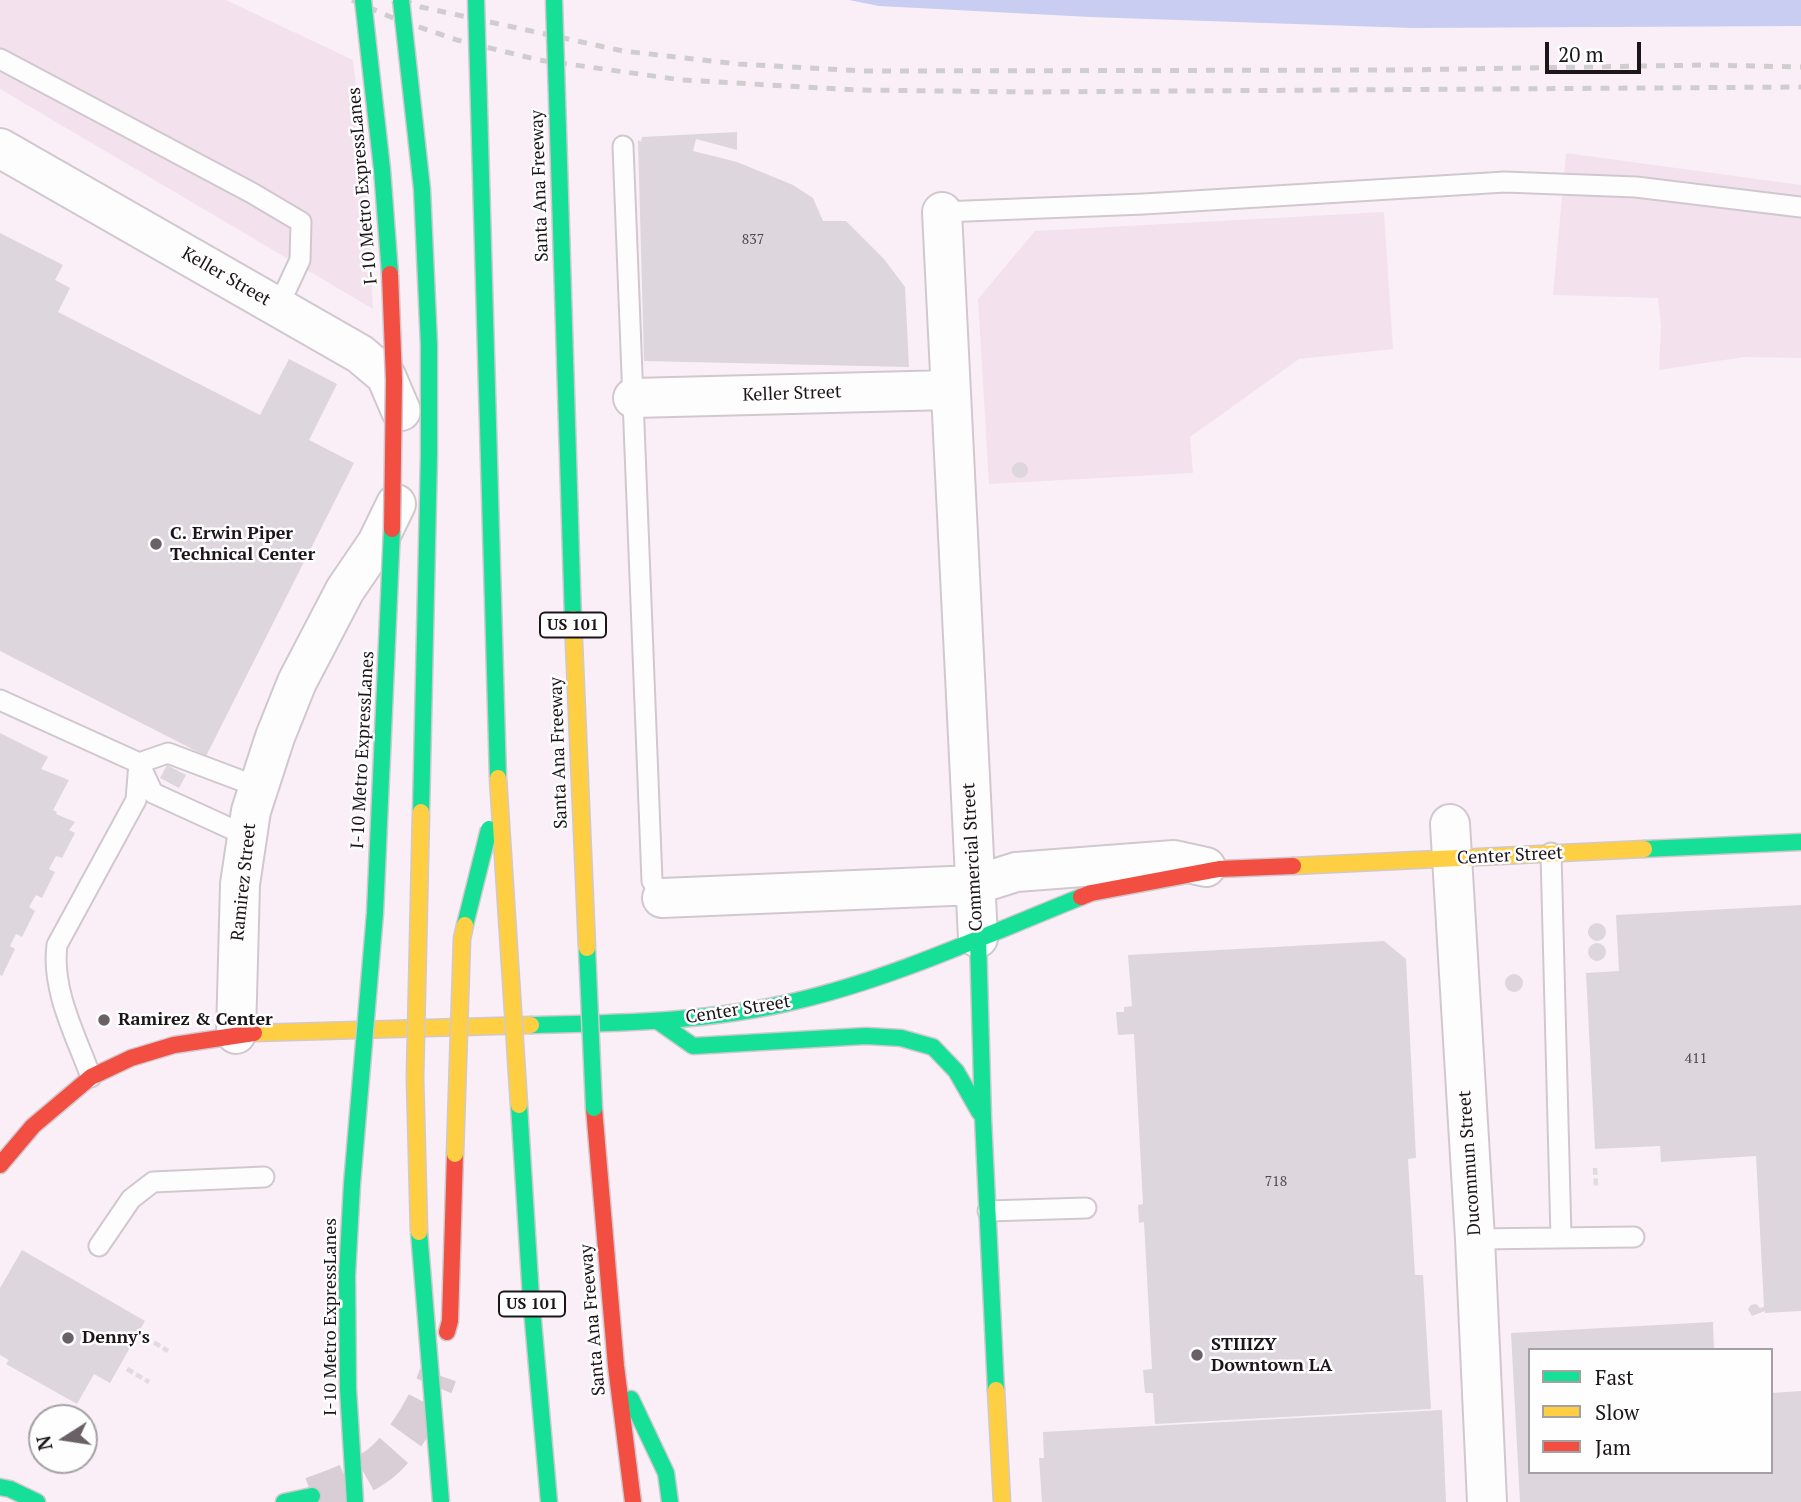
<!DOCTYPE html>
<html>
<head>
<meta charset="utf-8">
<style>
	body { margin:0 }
	#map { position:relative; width:1801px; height:1502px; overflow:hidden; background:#faeff7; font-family:"PT Serif",serif }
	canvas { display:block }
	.legend { position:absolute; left:1528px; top:1348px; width:245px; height:126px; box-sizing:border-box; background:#fefefe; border:2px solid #a4a1a3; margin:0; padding:9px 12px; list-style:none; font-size:21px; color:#1c151a }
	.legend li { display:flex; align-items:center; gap:14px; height:35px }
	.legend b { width:35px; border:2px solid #a4a1a3 }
	.north { position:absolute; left:28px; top:1404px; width:70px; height:70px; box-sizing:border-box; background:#fefefe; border:2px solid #a4a1a3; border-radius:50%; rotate:258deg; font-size:19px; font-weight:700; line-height:28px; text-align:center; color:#1c151a }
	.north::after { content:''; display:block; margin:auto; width:24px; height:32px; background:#6a6167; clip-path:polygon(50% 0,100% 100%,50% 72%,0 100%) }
	.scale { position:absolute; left:1545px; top:42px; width:96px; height:32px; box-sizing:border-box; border:4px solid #1c151a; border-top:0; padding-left:9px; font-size:21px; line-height:24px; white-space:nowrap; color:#1c151a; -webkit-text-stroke:5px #fefefe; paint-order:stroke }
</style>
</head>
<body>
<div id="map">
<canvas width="1801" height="1502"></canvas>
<ul class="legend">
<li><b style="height:9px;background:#16e098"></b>Fast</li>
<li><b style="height:9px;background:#ffcf43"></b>Slow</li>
<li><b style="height:9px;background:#f24e42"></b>Jam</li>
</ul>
<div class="north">N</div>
<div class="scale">20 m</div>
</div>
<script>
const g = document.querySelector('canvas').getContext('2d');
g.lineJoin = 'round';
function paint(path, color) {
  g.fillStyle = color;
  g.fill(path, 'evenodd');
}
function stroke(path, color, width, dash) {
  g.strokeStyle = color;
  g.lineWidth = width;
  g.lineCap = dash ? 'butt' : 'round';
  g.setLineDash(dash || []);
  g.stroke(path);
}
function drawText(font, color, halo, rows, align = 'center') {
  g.font = font + ' "PT Serif",serif';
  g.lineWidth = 5;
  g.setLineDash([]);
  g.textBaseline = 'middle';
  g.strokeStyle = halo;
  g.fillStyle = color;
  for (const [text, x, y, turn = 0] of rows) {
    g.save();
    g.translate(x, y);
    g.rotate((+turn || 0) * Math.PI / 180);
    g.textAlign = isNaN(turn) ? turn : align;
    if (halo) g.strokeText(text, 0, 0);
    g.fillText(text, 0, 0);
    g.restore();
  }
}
const built = new Path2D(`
	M0,0H226L353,60L367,174L373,309L0,89Z
	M1566,153L1801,185V358L1744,357L1659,370L1661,326L1658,298L1553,295Z
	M1384,212L1393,349L1299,359L1190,437L1193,473L989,484L978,299L1035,231Z`);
const water = new Path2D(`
	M849,0H1801V26L1412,28L1090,17L879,6Z`);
const building = new Path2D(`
	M737,132V150L696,139L693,151L737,162L793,185L813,198L823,221H846L884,259L905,287L909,367L644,361L638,140L641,142L642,137Z
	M0,233L63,265L55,280L70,288L58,312L260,415L289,359L337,384L309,440L354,463L206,756L0,651Z
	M1012 470a8 8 0 1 1 16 0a8 8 0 1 1-16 0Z
	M0,733L48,757L41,769L69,780L53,810L57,812L56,814L75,822L69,830L75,833L62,858L56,856L49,869L55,872L42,898L36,895L29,907L35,911L22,937L16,934L10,946L15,949L2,976L0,975Z
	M167,765L186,775L179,788L160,778Z
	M1801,905V1311L1765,1313V1311L1752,1316L1748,1309L1751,1305L1756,1304L1760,1308L1764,1307L1756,1156L1661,1162L1660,1146L1595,1149L1586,973L1619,971L1616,915Z
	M1588 932a9 9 0 1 1 18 0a9 9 0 1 1-18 0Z
	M1384,941L1406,959L1416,1158L1408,1159L1415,1275H1423L1431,1409L1155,1424L1153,1393H1145L1143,1370L1152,1369L1144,1222L1139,1223L1138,1205L1143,1204L1134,1034L1118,1035L1116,1012H1124V1007L1132,1006L1128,955Z
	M1588 952a9 9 0 1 1 18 0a9 9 0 1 1-18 0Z
	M1505 983a9 9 0 1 1 18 0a9 9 0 1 1-18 0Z
	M22,1250L145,1321L110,1383L94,1374L77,1404L6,1364L9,1360L0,1355V1288Z
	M1713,1322L1714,1350H1530V1472H1771V1393L1801,1391V1502H1520L1511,1333Z
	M1442,1410L1446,1502H1042L1039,1458H1044L1043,1432Z`);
const highwayTunnel = new Path2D(`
	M312,1496C334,1488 357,1480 377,1466C402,1448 428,1404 438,1375`);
const path = new Path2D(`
	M1595,1168L1596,1186
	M145,1337L168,1351
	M127,1369L149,1382`);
const lane = new Path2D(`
	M0,59L252,193L301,222L300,260L278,307
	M623,146L652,881L662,898
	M942,212L1144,204L1505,182L1636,187L1801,207
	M0,700L139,763L136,800L57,945C51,990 76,1036 91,1077
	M247,836L153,793L139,763L168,753L258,787
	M1551,853L1561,1237
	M988,1211L1086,1208
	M1475,1239L1634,1237
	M99,1246L131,1199L153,1182L264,1177`);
const street = new Path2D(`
	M0,148L360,354L386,376L401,411
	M942,212L978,938
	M633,398L950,390
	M1450,824L1475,1239L1487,1502
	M662,898L975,885L1016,872L1174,860L1206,867
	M236,1034L240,884L251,811L275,737L297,682L345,590L377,543L396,504`);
const fast = new Path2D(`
	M1644,849L1801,842
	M978,938L983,1118L996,1390
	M659,1022L693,1046L866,1036L901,1038L933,1047L956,1071L980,1113
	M531,1025C620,1023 709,1022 796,1001C894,978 988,934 1081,897
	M519,1105L531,1298L549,1502
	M631,1399L666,1473L670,1502
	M0,1487L10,1489L37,1502
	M284,1502L312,1496`);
const slow = new Path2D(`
	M1293,866L1644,849
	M254,1033L531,1025
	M996,1390L1002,1502`);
const jam = new Path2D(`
	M1081,897L1091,893L1219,869L1293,866
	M594,1108L616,1366L633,1502
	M0,1165L33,1126L91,1077L131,1058L174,1045L254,1033
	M447,1332L450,1321L455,1154`);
const rail = new Path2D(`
	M352,0L393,18L457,40L539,60L682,80L858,90L1026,92L1801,87
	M403,0L421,7L623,51L739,64L863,71L1400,70L1706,65L1801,67`);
const fastBridge = new Path2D(`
	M363,0L382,169L390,274
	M401,0L422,189L429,345V455L421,812
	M476,0L498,778
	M554,0L573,619
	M465,925L489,829
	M587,948L594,1108
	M419,1232L441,1502
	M355,1502L348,1389L347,1275L352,1184L375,913L392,529`);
const slowBridge = new Path2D(`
	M573,619L587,948
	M498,778L519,1105
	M455,1154L462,939L465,925
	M419,1232L415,1077L421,812`);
const jamBridge = new Path2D(`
	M390,274L394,380L392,529`);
const markers = [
	[156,544,7,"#6a6167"],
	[104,1020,7,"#6a6167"],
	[68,1338,7,"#6a6167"],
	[1197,1355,7,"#6a6167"]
];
const numberNames = [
	["837",753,240],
	["411",1696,1059],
	["718",1276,1182]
];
const shields = [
	[573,625,66],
	[532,1304,66]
];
const shieldNames = [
	["US 101",573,625],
	["US 101",532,1304]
];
const streetNames = [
	["I-10 Metro ExpressLanes",363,186,-95],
	["Santa Ana Freeway",540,186,-92],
	["Keller Street",226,277,30],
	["Keller Street",792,394,-2],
	["I-10 Metro ExpressLanes",363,750,-87],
	["Santa Ana Freeway",559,753,-92],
	["Center Street",1510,856,-3],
	["Commercial Street",973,857,-93],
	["Ramirez Street",244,882,-84],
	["Center Street",738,1010,-9],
	["Ducommun Street",1470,1163,-94],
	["I-10 Metro ExpressLanes",331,1317,-90],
	["Santa Ana Freeway",593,1320,-95]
];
const poiNames = [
	["C. Erwin Piper",170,534],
	["Technical Center",170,555],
	["Ramirez & Center",118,1020],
	["Denny's",82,1338],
	["STIIIZY",1211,1345],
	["Downtown LA",1211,1366]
];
paint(built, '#f4e1ee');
paint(water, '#c8cdf1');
paint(building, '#ddd6dd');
stroke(highwayTunnel, '#d9ced6', 38, [38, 19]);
stroke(lane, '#d1c8ce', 23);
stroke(street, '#d1c8ce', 42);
stroke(fast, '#d1c8ce', 19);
stroke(slow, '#d1c8ce', 19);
stroke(jam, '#d1c8ce', 19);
stroke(path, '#e0dcde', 4.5, [7, 3.5]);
stroke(lane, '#fefdfe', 19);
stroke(street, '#fefdfe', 38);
stroke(fast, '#16e098', 16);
stroke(slow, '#ffcf43', 16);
stroke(jam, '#f24e42', 16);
stroke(rail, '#d0cdcf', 5, [9, 9]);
stroke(fastBridge, '#d1c8ce', 19, []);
stroke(slowBridge, '#d1c8ce', 19, []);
stroke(jamBridge, '#d1c8ce', 19, []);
stroke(fastBridge, '#16e098', 16);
stroke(slowBridge, '#ffcf43', 16);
stroke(jamBridge, '#f24e42', 16);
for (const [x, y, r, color] of markers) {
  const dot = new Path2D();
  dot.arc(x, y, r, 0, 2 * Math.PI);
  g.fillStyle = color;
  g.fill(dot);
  stroke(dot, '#fefefe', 2.5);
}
drawText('14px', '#4e474d', null, numberNames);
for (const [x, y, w] of shields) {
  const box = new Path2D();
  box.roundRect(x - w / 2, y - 12.5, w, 25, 5);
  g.fillStyle = '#fefefe';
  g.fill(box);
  stroke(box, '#1c151a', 2);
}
drawText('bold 16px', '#1c151a', null, shieldNames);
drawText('18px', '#1c151a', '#fefefe', streetNames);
drawText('bold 18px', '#1c151a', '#fefefe', poiNames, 'left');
</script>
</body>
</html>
